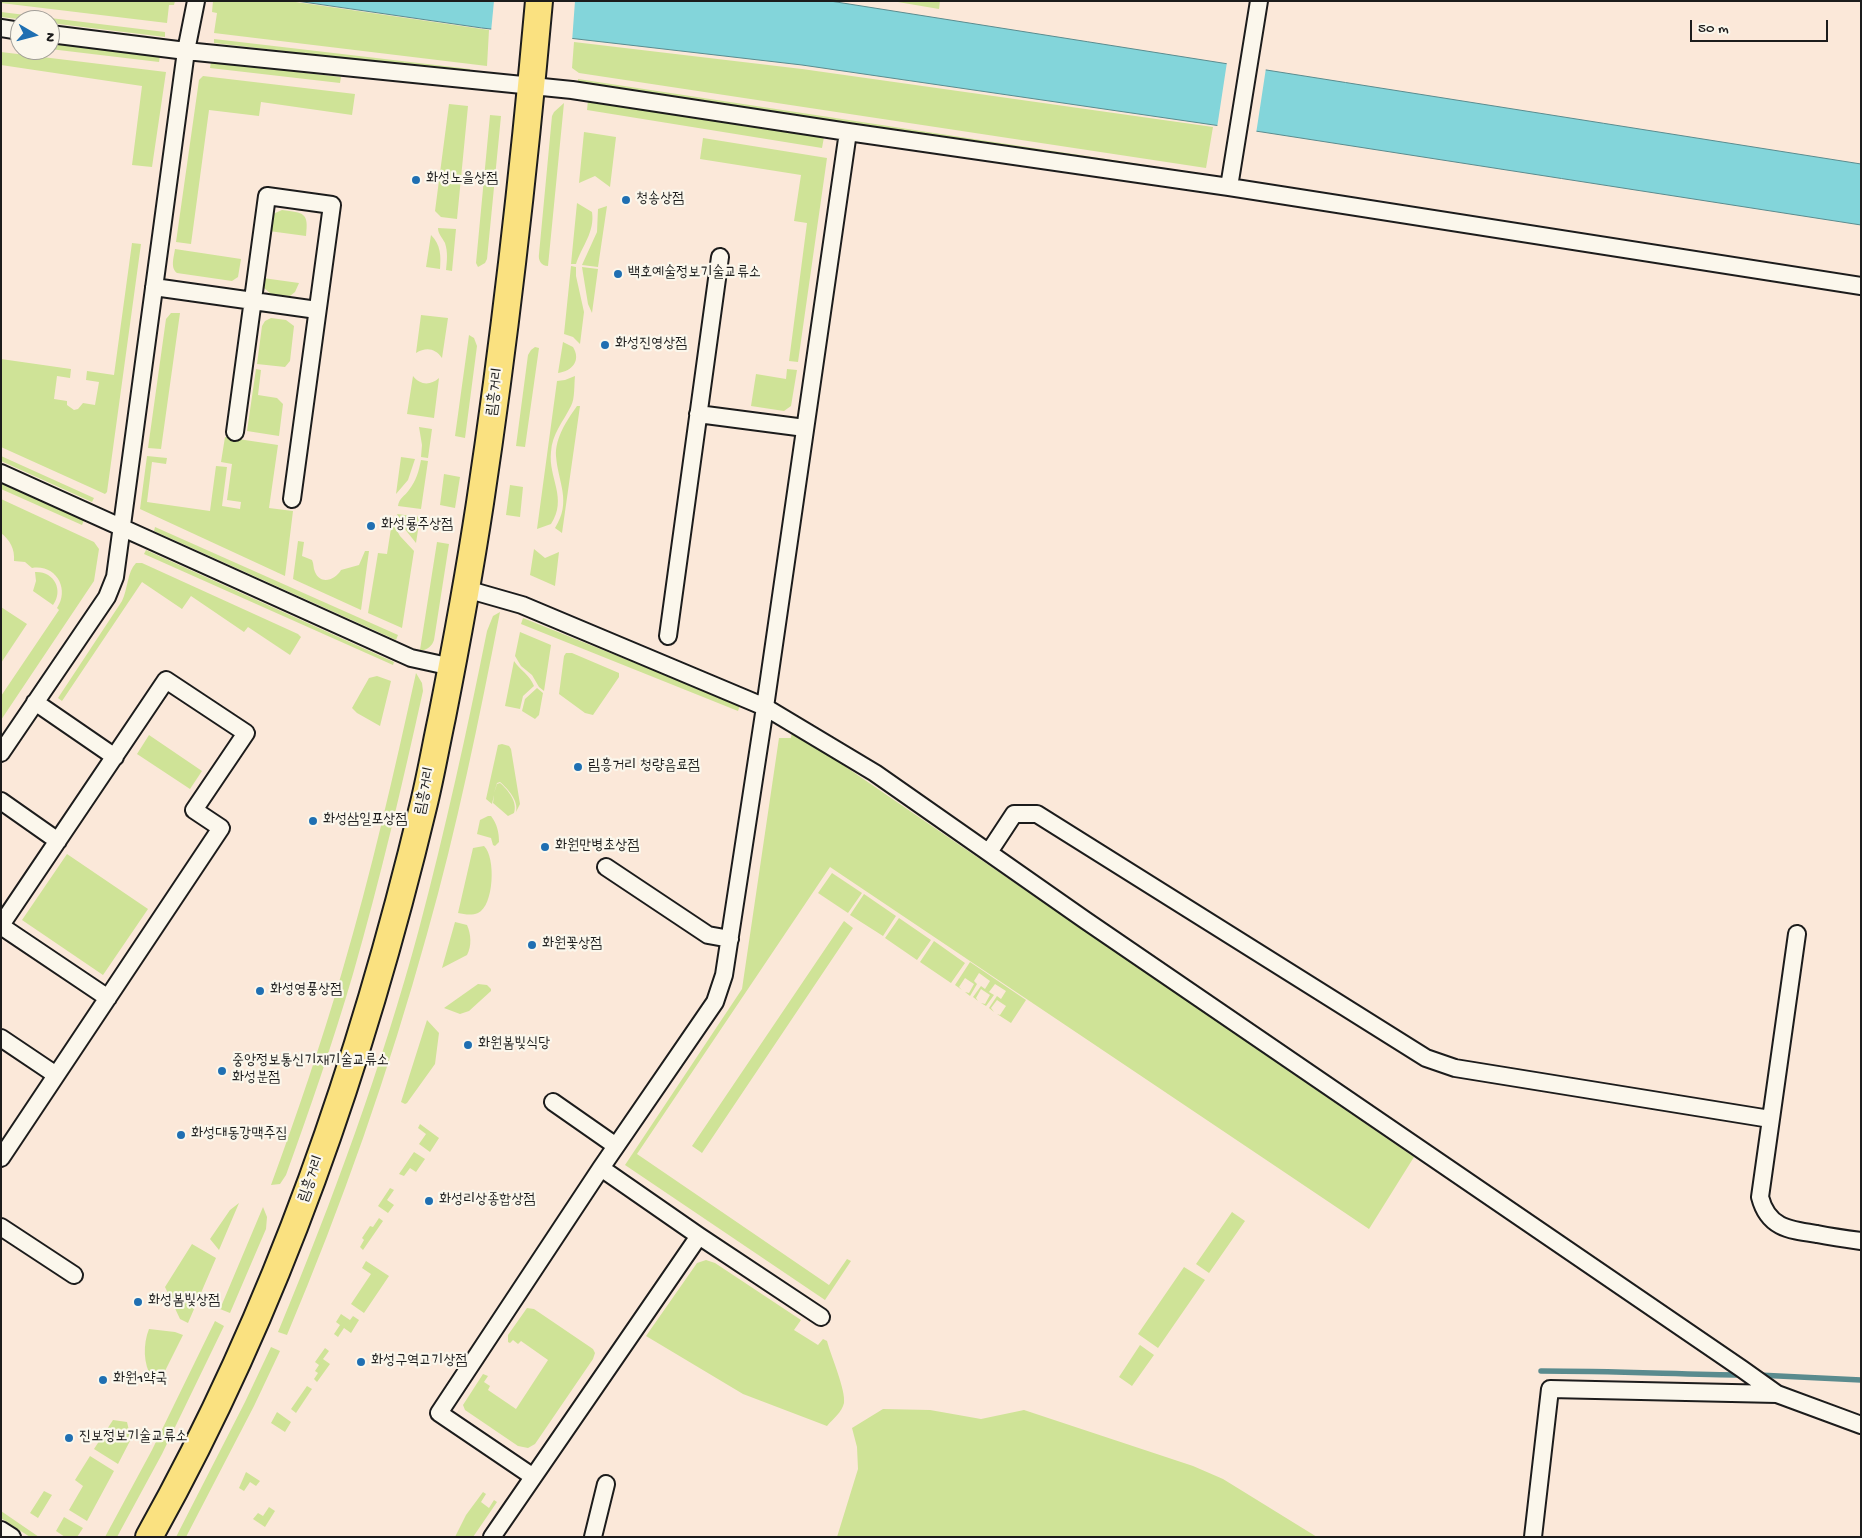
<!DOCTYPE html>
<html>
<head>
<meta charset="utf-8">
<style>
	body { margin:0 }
	#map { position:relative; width:1862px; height:1538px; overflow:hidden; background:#fbe8d9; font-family:"Gochi Hand",sans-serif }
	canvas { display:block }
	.frame { position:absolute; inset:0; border:2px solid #1c1c1c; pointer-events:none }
	.north { position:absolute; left:10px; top:10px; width:50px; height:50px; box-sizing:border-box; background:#fbf7ec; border:1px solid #a29f99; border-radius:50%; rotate:98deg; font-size:14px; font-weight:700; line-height:20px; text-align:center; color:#1c1c1c }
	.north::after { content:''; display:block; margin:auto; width:18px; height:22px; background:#1f6fb2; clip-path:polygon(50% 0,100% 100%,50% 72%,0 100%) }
	.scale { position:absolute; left:1690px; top:20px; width:138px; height:22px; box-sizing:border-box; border:2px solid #1c1c1c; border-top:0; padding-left:6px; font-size:15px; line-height:18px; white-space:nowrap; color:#1c1c1c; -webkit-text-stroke:4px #fbf7ec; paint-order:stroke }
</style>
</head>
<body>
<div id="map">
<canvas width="1862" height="1538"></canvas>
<div class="frame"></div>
<div class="north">N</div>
<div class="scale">50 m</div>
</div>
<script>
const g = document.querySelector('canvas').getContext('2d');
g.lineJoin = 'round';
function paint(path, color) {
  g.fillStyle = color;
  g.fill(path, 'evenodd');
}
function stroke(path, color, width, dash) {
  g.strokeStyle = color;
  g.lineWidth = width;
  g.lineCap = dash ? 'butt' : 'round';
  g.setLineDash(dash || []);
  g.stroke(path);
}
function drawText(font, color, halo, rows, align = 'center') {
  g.font = font + ' "Gochi Hand","Poor Story",sans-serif';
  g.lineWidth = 4.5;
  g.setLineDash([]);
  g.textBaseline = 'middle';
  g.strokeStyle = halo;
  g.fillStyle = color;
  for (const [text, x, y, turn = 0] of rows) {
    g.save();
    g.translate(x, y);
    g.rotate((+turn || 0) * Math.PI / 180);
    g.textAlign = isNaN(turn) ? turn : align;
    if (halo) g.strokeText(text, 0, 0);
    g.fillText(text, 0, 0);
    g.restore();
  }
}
const green = new Path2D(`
	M1,1H175L174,5H169L167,23L1,3Z
	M213,1H289L489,30L487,66L214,33L217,13L212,12Z
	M892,1H940L939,9Z
	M1,12L165,32V37L50,23V20H27L1,17Z
	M214,39L470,69V73L214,43Z
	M574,42L802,69L1213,127L1206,168L579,73L572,68Z
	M50,43L160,56L159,62L50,49Z
	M1,52L166,72L152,167L132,165L142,86L1,65Z
	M211,62L341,77L340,83L210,68Z
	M203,76L355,94L352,115L261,102L259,116L209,110L191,244L176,242L199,80Z
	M578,79L1205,174L1204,178L578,82Z
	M588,100L824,137L822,148L587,110Z
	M564,103L548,266C541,266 538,260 539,254L552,116L554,112Z
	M449,104L468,106L457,219L441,217L435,211Z
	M490,115L501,116L487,259L485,263L478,267L476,263Z
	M584,132L616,137L610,187L595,176L579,183Z
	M703,138L827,158L798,362L789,361L807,223L794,221L801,175L700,159Z
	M577,203L592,212C595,232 582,246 576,264H571Z
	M607,206L598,267L582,265L597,232L598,209Z
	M282,210C304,213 309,212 306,236L269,231L273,214Z
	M438,228L456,229L452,271L446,270C447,261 448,252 445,243C442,237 438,234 438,228Z
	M431,235C441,245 441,256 440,269L426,267Z
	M132,243L141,244L107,492L105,494L1,447V359L71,369L70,378L57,376L54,399L67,401V405L74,410L78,409L83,403L95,405L99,382L86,380L87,371L114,375Z
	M175,249L241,259L238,277L232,281L177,273C170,268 174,257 175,249Z
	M571,266L576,267V276L584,312L580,344L573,337L564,334Z
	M582,267L598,269L592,313L588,304Z
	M263,278L299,283L295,292L290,296L271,294L264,288Z
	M171,313H180L161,449L148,448L166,319Z
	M421,315L448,318L442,358C435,348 426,347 416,353Z
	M271,318L286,320L294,326L290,361L285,367L257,364L262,326L265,321Z
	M469,335L474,338L477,346L465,438L455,436Z
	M563,342L573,347C581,360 573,371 558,373Z
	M535,347L539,348L525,447L516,446L528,355L531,350Z
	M256,369L261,370L258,395L277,398L283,404L279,436L247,431Z
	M787,369L797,370L791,406L784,411L751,406L756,374L786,379Z
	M413,376C420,385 430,386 439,378L434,418L407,414Z
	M575,376C574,385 575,399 571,406C563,422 552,434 551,452C548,478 568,498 551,524L537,529L557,381L565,380Z
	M577,406H580L562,533L555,528C572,501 558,483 556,456C555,438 567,420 577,406Z
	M419,427L432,429L428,458L421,457L422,445Z
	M225,437L278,445L269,508L293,511L285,576L140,509L147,456L167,458L166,464L152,462L147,502L210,511L216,466L227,467L222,506L240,509L241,502L227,500L232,464L221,462Z
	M1,456L94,498L92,502L1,461Z
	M401,457L415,459L408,480L396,494Z
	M421,460L428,461L421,509L398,506C399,498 405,496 409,490C416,481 419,471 421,460Z
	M444,474L460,477L455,508L440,505Z
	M1,483L84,520L82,525L1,489Z
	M510,485L523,487L520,517L506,515Z
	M1,499L94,542L99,549L94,581L1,720V696L59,610L57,608C70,589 56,564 32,568L25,562L14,561C15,549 10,540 1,533Z
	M397,514L420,517L416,543L404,528Z
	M392,522L400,536L414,551L402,628L368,613L378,553L387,554Z
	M155,527L398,635L396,640L154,531Z
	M298,541L304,542L302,556L312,560C314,564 313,568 315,572C321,586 336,579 341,570L359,565L365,551H369L361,610L293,579Z
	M437,542L449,544L434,640C432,646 427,651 420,650Z
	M534,549L545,558L559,552L555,586L530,575Z
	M146,550L394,662L393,665L144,554Z
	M136,563H142L298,634L301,637L290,655L248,627L244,632L191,596L182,609L142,582L62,701L58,698L122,601C128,589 127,572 136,563Z
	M35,572C54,571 64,590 53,605L33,591L36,581Z
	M1,607L27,624L1,663Z
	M500,612C479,720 457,828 427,934C389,1071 342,1205 287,1335L278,1332C333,1200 382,1066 419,929C445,831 467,731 487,631L493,616Z
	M523,618L740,705L738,711L521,624Z
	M520,632L551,645L544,691L539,687L532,675L521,666L515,656Z
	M566,653H572L619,673V677L593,715L585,713L559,694L564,656Z
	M514,661C520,670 530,675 534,686L523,696L520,709L505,706Z
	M416,673L422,683L423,691C402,786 380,880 353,974C333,1042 310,1109 286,1175L280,1184L271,1185C297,1114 321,1044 342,972C371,874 394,773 416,673Z
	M377,676L391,681L380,726L357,713L352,708L369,678Z
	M537,688L543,693L539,715L535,719L522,711L525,699Z
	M792,730L1414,1157L1369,1229L830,867L637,1154L829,1285L847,1259L851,1261L825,1300L625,1165L742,989L779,738H791Z
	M149,735L202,771L190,789L137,754Z
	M502,744L509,746L511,749L520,804L516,812C519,801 508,789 500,782L497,783L494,793L497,784L500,783C508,790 518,802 514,813L508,816L493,803L494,795L492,804L486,799L498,745Z
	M488,816H491C497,824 499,832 499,842L495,846L493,845L491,838L477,834L480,820Z
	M484,846C496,857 494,906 478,913C471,916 464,914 458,913L473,848Z
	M67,854L148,909L103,975L22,920Z
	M832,873L862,893L848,913L818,893Z
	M864,894L896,916L883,936L850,915Z
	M899,918L931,940L917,960L885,938Z
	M844,921L853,928L702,1153L692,1146Z
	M455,922L467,925C471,934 472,946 467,955L442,968Z
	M934,941L965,963L951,983L920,962Z
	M970,962L1026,1000L1011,1023L997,1014L1000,1015L1006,1006L997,1000L991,1008L994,1012L989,1008L997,996L1001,999L1006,991L995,984L989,992L994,995L986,1006L981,1003L985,1004L990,995L981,989L976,998L978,1001L973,997L981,986L985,989L990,981L979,973L974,981L977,984L970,996L965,992L969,993L974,984L965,978L959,987L962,990L955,985Z
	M478,984L487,985L491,989V991L469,1011L460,1014L444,1008Z
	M427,1020L439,1033L435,1064L407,1103L405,1104L401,1102Z
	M420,1124L439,1138L430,1152L419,1144L426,1134L418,1128Z
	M414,1152L425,1159L416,1172L410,1168L404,1176L399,1174Z
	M390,1188L394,1190L387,1200L394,1205L388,1213L378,1206Z
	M239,1203L219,1250L210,1239L230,1210Z
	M263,1207L267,1217L266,1229L230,1313L220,1309Z
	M1232,1212L1245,1221L1209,1273L1196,1264Z
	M379,1218L383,1221L363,1250L360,1247L364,1240L362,1238L370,1226L373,1227Z
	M192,1244L216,1258L188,1323L180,1319L165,1287Z
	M706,1260L715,1263L801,1320L794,1330L818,1345L823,1339L827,1341C831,1356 846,1390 844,1403C842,1412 833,1419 827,1426L743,1394L646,1336L697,1263Z
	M366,1261L389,1276L364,1313L351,1304L371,1274L362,1268Z
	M1184,1267L1205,1280L1158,1348L1138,1334Z
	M527,1308L534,1309L593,1349L595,1353L593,1359L535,1444L528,1448L518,1446L465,1410L463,1405L483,1374L488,1376L484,1382L490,1386L488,1390L516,1409L548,1360L521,1341L518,1344L513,1340L510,1343L508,1342V1335Z
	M341,1314L350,1320L353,1316L359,1320L351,1333L344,1328L338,1337L334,1334L340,1325L336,1322Z
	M215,1321L224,1326L162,1454L117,1537H105L152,1450Z
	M149,1329L175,1332L183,1335L163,1375L152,1378C143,1364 143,1344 149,1329Z
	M1140,1345L1154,1355L1132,1386L1119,1377Z
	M271,1347L280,1351L254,1406L186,1537H176L245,1402Z
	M325,1348L329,1351L323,1359L330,1364L317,1382L314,1379L318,1373L315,1371L319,1365L315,1362Z
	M307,1386L312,1389L296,1413L291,1409Z
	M883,1409L930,1410L981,1419L1024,1410L1193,1466L1223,1479L1317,1537H837L858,1469L857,1447L852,1428Z
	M277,1412L291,1422L285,1432L271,1423Z
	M113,1420L127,1422L131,1439L118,1464L94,1449Z
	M90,1456L114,1471L87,1521L69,1510L83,1486L75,1480Z
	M246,1472L260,1481L256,1486L250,1482L244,1491L239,1488Z
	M44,1491L52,1495L38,1518L30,1513Z
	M483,1492L486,1494L481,1502L489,1508L494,1500L497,1502L473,1537H455L466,1515Z
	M269,1507L275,1511L265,1527L253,1519L258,1513L263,1516Z
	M1,1511L39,1537H30L1,1518Z
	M64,1517L83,1528L77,1537H65L56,1531Z`);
const water = new Path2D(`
	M297,1H830L1861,164V225L1262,132L802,65L482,28Z`);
const pier = new Path2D(`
	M494,1H575L572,42L491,32Z
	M1227,62L1266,68L1256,134L1217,128Z`);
const stream = new Path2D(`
	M1541,1371C1609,1371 1676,1374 1744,1375
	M1758,1375L1861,1380`);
const minor = new Path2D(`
	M1,28L20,31
	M50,34L186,51L572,90L848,132L1229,187L1861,286
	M1229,187L1259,1
	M154,287L317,310
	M698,414L805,428
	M235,432L267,196L332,205L292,499
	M1,473L411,658L452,667
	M466,589L522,605L765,707L875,773L1085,920L1742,1369L1777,1394L1861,1425
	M668,636L720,257
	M35,702L115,757
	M1,753L107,597L115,577L186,51L196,1
	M1,801L58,841
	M989,852L1014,814H1037L1426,1058L1455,1068L1770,1119
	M606,867L708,935L730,939
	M1,925L166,680L246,733L194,810L221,828L1,1158
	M1,926L108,998
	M1797,934L1760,1197C1768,1228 1789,1230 1817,1234C1832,1237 1846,1239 1861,1241
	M1,1038L56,1075
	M553,1102L616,1146
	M601,1168L699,1236L821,1317
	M1,1227L74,1275
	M532,1476L439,1413L601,1168L715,1002L724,975L765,707L848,132
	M1,1530L12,1537
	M492,1537L699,1236
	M593,1537L606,1484
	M1533,1537L1550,1389L1777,1394`);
const primary = new Path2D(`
	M149,1537C278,1307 363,1058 424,803C431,774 436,745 442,717C456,646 469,575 480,503C505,337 524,169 539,1`);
const markers = [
	[416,180,5,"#1f6fb2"],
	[626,200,5,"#1f6fb2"],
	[618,274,5,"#1f6fb2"],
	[605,345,5,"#1f6fb2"],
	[371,526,5,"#1f6fb2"],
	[578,767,5,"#1f6fb2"],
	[313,821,5,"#1f6fb2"],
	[545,847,5,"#1f6fb2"],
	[532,945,5,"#1f6fb2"],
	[260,991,5,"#1f6fb2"],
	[468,1045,5,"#1f6fb2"],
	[222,1071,5,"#1f6fb2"],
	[181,1135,5,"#1f6fb2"],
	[429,1201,5,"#1f6fb2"],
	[138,1302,5,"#1f6fb2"],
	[361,1362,5,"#1f6fb2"],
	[103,1380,5,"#1f6fb2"],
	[69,1438,5,"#1f6fb2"]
];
const poiNames = [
	["화성노을상점",426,180],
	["청송상점",636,200],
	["백호예술정보기술교류소",628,274],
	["화성진영상점",615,345],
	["화성룡주상점",381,526],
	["림흥거리 청량음료점",588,767],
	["화성삼일포상점",323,821],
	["화원만병초상점",555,847],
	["화원꽃상점",542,945],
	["화성영풍상점",270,991],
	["화원봄빛식당",478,1045],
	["중앙정보통신기재기술교류소",232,1062],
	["화성분점",232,1079],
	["화성대동강맥주집",191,1135],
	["화성리상종합상점",439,1201],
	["화성봄빛상점",148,1302],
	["화성구역고기상점",371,1362],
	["화원1약국",113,1380],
	["진보정보기술교류소",79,1438]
];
const streetNames = [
	["림흥거리",496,392,-82],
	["림흥거리",426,791,-78],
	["림흥거리",312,1179,-70]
];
paint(green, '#cfe397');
paint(water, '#83d5da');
stroke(water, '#5a8b8e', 1);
paint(pier, '#fbe8d9');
stroke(stream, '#5a8b8e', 5.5);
stroke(minor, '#1c1c1c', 20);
stroke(primary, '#1c1c1c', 30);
stroke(minor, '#fbf7ec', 16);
stroke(primary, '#fae180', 26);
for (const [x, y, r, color] of markers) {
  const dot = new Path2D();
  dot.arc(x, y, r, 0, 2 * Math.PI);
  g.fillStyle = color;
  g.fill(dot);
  stroke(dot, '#fbf7ec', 2);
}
drawText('15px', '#1c1c1c', '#fbf7ec', poiNames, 'left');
drawText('15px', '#1c1c1c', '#fbf7ec', streetNames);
</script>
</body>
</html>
